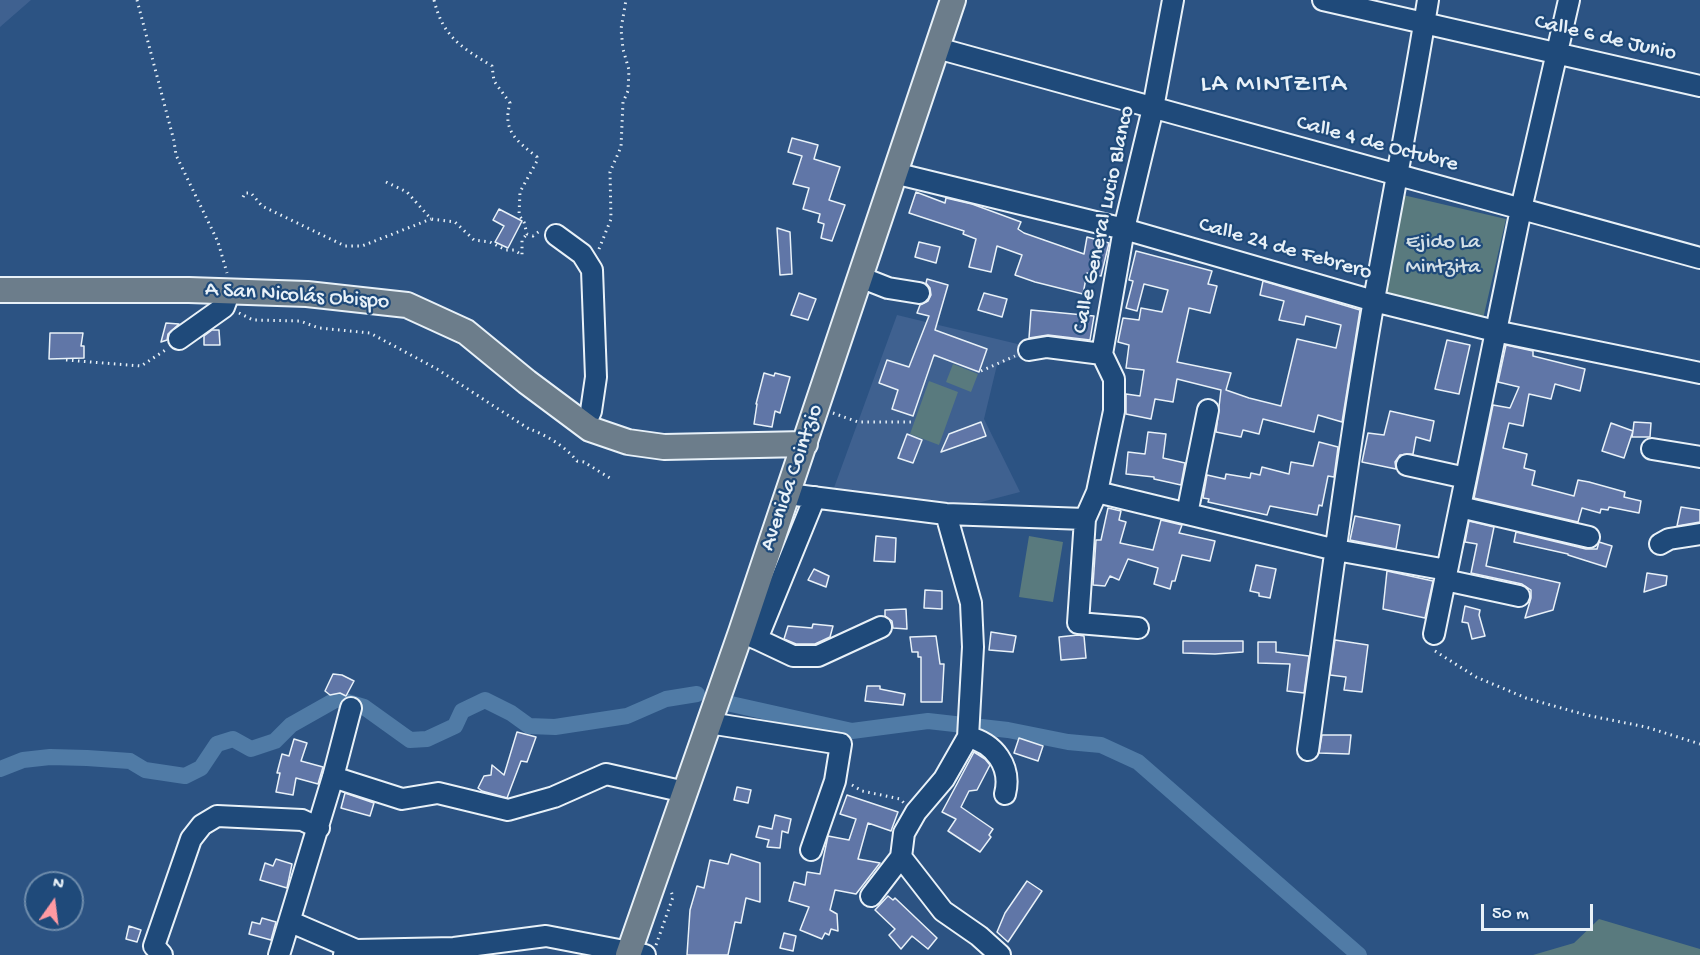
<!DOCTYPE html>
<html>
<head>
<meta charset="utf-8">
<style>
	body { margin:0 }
	#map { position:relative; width:1700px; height:955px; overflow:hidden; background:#2c5383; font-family:"Gochi Hand",sans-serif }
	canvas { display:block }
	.north { position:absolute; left:24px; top:871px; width:60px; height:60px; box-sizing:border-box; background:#1f4a7a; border:2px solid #6f8dac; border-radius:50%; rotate:14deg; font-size:16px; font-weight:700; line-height:24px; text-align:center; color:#e8f1f8 }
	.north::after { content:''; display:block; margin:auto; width:21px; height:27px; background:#ff9aa2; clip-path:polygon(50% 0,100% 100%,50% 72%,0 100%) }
	.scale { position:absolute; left:1481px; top:904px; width:112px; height:27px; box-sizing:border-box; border:3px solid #e8f1f8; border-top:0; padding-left:8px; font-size:18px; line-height:21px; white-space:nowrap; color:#e8f1f8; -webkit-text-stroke:4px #1f4a7a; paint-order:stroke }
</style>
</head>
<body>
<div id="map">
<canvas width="1700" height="955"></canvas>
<div class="north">N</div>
<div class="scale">50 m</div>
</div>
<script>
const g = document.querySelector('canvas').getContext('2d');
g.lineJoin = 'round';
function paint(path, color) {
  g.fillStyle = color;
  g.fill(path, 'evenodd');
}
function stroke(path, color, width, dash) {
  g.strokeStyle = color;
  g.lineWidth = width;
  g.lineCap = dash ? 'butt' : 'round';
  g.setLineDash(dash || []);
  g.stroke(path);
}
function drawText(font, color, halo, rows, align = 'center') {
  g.font = font + ' "Gochi Hand",sans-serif';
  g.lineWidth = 4.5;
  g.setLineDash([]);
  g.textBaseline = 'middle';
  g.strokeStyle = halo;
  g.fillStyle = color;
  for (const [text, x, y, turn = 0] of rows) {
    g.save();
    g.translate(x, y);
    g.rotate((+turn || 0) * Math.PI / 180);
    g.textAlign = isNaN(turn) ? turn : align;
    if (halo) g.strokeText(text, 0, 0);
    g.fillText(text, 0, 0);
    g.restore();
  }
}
const built = new Path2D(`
	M0,0H31L0,27Z
	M897,315L1030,347L1029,353L997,365L984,419L1020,492L970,505L831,496Z`);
const green = new Path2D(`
	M1403,195L1506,219L1483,319L1380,296Z
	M953,364L978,374L971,392L946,382Z
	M929,381L958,392L939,445L910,434Z
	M1029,536L1063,542L1053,602L1019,597Z
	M1599,919L1700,949V955H1533L1574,943Z`);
const canal = new Path2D(`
	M722,702L852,731L928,721L1008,730L1068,742L1101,745L1138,762L1359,955
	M0,769L23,760L50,757L87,758L130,761L145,770L185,776L201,768L217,744L233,739L251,749L275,741L291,725L337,699L364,707L410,740L427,739L455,726L462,711L485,700L511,713L529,726L555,727L627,716L666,699L697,694`);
const building = new Path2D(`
	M792,138L818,145L814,159L840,167L829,200L845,205L832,241L821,238L824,224L818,222L820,214L803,209L809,188L793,184L802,156L788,152Z
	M916,192L945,203L946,198L972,204L1021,222L1018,229L1024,233L1084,254L1087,237L1109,243L1101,276L1087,273L1083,294L1035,282L1015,275L1022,255L997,246L991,272L969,267L976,239L963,234L964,231L909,213Z
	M499,209L522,221L508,248L495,242L504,226L493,220Z
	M777,228L790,232L792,274L780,275Z
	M919,242L940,247L936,263L915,257Z
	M1136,251L1212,271L1208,284L1217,286L1210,313L1189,308L1177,362L1231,373L1226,390L1249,398L1281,406L1297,339L1336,348L1341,325L1306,316L1304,325L1279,320L1284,301L1260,295L1263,281L1360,310L1342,422L1318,415L1314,432L1263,419L1259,434L1243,430L1241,437L1216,432L1221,390L1177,379L1173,402L1155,399L1151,419L1126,414V394L1140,396L1144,370L1126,368L1129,345L1118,342L1123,318L1139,320L1141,308L1162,312L1168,290L1144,284L1137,311L1126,308L1133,281L1129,280Z
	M927,279L948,285L935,330L987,349L979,372L934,355L913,416L892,409L898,390L879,383L887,360L909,367L929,316L917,313L920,305L928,301L931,295L930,288L926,283Z
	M799,293L816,299L808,320L791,315Z
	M984,293L1007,299L1002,317L978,310Z
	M1031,310L1094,316L1090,340L1048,335L1029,338Z
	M166,323L179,324L168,334L167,340L161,342Z
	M212,330H219L220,345H204V336Z
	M50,333H83L81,346H84V358L49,359Z
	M1447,340L1470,345L1459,394L1435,389Z
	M1506,345L1533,351V356L1585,369L1580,391L1555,384L1551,399L1529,394L1523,426L1509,423L1503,448L1527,454L1524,468L1535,471L1532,485L1574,496L1578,480L1589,482L1625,492L1624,497L1641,501L1639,513L1609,507L1608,510L1601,509L1600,513L1582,508L1578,522L1474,498L1493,405L1510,408L1519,387L1498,382Z
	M764,373L774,376L775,373L790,377L780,413L775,411L772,427L754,424L757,404H756Z
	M1390,411L1434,421L1430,441L1416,437L1413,454L1400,455L1395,462L1396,469L1362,462L1368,433L1384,435Z
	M981,422L986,436L941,452L949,434Z
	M1634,422L1651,423L1650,437H1632L1633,431L1624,458L1602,451L1611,423L1633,431Z
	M1148,432L1166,434L1163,458L1185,463L1181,485L1154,479V477L1126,474L1128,452L1145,454Z
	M907,434L922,440L913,463L898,458Z
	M1319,442L1338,447L1334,477L1328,476L1322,506L1319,505L1317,515L1270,506L1267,515L1208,502L1209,499L1203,498L1207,475L1225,479L1226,474L1250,478L1251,473L1260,475L1262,467L1289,474L1291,462L1313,466Z
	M1681,507L1700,510V522L1677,526Z
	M1108,508L1121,511L1119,520L1126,522L1120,543L1153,550L1161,520L1182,525L1179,533L1215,541L1210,561L1182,555L1175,581H1172L1170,589L1154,584L1158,568L1128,559L1119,580L1110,576L1105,586L1093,585L1096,540H1101Z
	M1355,516L1400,525L1396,549L1350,540Z
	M1469,521L1494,527L1486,566L1560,583L1553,610L1525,618L1531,598V590L1522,584L1471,573L1477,544L1465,542Z
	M1516,532L1586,549H1597L1599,542L1612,546L1606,567L1568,555V554L1514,542Z
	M876,536L896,538L895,562L874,561Z
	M1256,565L1276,569L1270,598L1259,596V593L1250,591Z
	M814,569L829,576L826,587L808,580Z
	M1387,571L1433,581L1425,618L1383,609Z
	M1647,573L1667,576L1666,585L1644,592Z
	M925,590L942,591V609L924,608Z
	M1465,606L1480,610L1479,615L1485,636L1472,639L1468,623L1462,622Z
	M906,609L907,629L893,628L892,621L885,616V610Z
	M813,624L833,626L830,637L815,644H796L784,639L788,626L812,628Z
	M991,632L1016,636L1013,652L989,650Z
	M1078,635L1084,636L1086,658L1061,660L1059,637Z
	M936,636L940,664H944L942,702H921V657H918V652H912L910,637Z
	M1335,640L1368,645L1362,692L1344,690L1346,677L1330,675Z
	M1183,641H1243V652L1215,654L1183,653Z
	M1258,642H1276V652L1309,656L1304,693L1287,691L1290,664L1258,663Z
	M333,674L342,675L354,681L346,696L340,693L330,695L325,691Z
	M867,686H880V689L905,694L903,705L865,701Z
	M517,732L536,737L527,762L521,761L507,798L482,791L478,788L484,776L491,775L492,765L504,775Z
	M1322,735H1351L1349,754L1319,753Z
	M1019,738L1043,746L1038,761L1014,753Z
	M294,739L307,743L301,761L323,767L318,784L296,778L293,795L276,792L280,773H277L282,754L289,756Z
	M974,752L985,759L990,765L977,790L969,791L961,807L993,829L989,835L991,837L980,852L948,831L956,819L942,812Z
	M737,787L751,790L748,803L734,800Z
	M345,793L374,803L370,816L341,808Z
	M847,795L898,812L891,831L868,823L858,859L880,863L856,894L835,890L830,910L837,914L838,931L831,929L829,935L825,933L822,939L800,930L809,907L789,901L794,882L805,885L807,872L820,874L828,836L849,840L856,819L840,814Z
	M775,815L791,819L788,833L782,831L780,848L767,847L769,840L756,837L759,826L772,829Z
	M731,854L760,863V902L746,898L741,923L735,922L728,955H687L690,910L697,886L704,888L710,860L728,864Z
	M276,859L292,864L287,888L260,880L265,863L273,866Z
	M1027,881L1042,891L1008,942L997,932L1005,913Z
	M888,896L893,900L895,898L937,938L928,949L912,936L901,949L889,935L895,929L875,910Z
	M262,918L276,922L271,940L249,934L252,922L260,924Z
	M129,926L141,930L137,942L126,939Z
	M784,933L796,936L793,951L780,948Z`);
const path = new Path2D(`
	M137,0L174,141L176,155L218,242L227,273
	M434,0C443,37 461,47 492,66L494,81L510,103C502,131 517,141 537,157V161L520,192L519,215L524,222L527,234L533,236L541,230
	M386,182L407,192L431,219L455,222L474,240L490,242L506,250H514L522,255V240L526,235
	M243,197L245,193H251L262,206L345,246H362L431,219
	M599,249L611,219L610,172L621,147L623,102L628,91L629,70L623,49L621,29L626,0
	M239,313L253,320L300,321L319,328L370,333L437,369L529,429C545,434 566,447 577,461L584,462L613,480
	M66,360L141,366L167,349
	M981,371L1015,356
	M833,413L858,422H912
	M1435,651L1476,677L1526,698L1586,715L1646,727L1700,744
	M852,785L862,791L900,799L904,803
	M656,945L673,897L671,891`);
const minor = new Path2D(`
	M1323,0L1700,86
	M937,48L1700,258
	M894,173L1124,229L1374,301L1495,331L1700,373
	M556,235L582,254L592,270L596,377L591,411L585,425
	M860,277L888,288L919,293
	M179,339L224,307L230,291
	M1029,350L1047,347L1102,354
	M1652,449L1700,457
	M1407,465L1466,478
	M1097,492L1336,550L1447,570
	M788,494L946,514L1085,519
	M1460,507L1589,537
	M1187,514L1208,410
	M1660,544L1669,539L1700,534
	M1445,580L1519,596
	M1138,628L1078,623L1085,519L1097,492L1114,411V379L1102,354L1124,229L1153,108L1173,0
	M741,632L757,639L815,497
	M1434,634L1521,209L1569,0
	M757,639L793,656H818L881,627
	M709,723L841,744L835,781L811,850
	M968,737C994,743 1012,766 1005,794
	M1308,750C1329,600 1348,449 1374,300C1392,200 1412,100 1428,0
	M333,777L402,799L438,793L508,810L554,797L606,774L685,792
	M901,857L943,911L979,936L1000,955
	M871,896L901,857L904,833L916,812L944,779L968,737L973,647L971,603L946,514
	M291,922L356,950
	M162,955L154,946L191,839L202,825L217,816L302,820L319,828
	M279,955L333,777L351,708
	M344,955L356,950L454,948L546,936L645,955`);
const major = new Path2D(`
	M0,290H189L307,294L407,305L466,332L527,382L590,429L628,442L664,447L805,444
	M628,955L741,632L953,0`);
const streetNames = [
	["Calle 6 de Junio",1605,39,13],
	["Calle 4 de Octubre",1377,145,15],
	["Calle General Lucio Blanco",1105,220,-78],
	["Calle 24 de Febrero",1285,250,16],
	["A San Nicolás Obispo",297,297,4],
	["Avenida Cointzio",793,478,-71]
];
const parkNames = [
	["Ejido La",1443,244],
	["Mintzita",1443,269]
];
const quarterNames = [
	["LA MINTZITA",1274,86]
];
paint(built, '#3f6190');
paint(green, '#597a7e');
stroke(canal, '#507ba6', 16);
paint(building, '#6076a7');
stroke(building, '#e8f1f8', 1.5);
stroke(minor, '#e8f1f8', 24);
stroke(major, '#e8f1f8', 28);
stroke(path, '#e8f1f8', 3, [1.5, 4.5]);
stroke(minor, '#1f4a7a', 20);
stroke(major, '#6c7d8b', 24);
drawText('22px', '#e8f1f8', '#1f4a7a', streetNames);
drawText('22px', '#d3dfe6', '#1f4a7a', parkNames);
g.letterSpacing = '1.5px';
drawText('26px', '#e8f1f8', '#1f4a7a', quarterNames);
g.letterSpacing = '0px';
</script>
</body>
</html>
